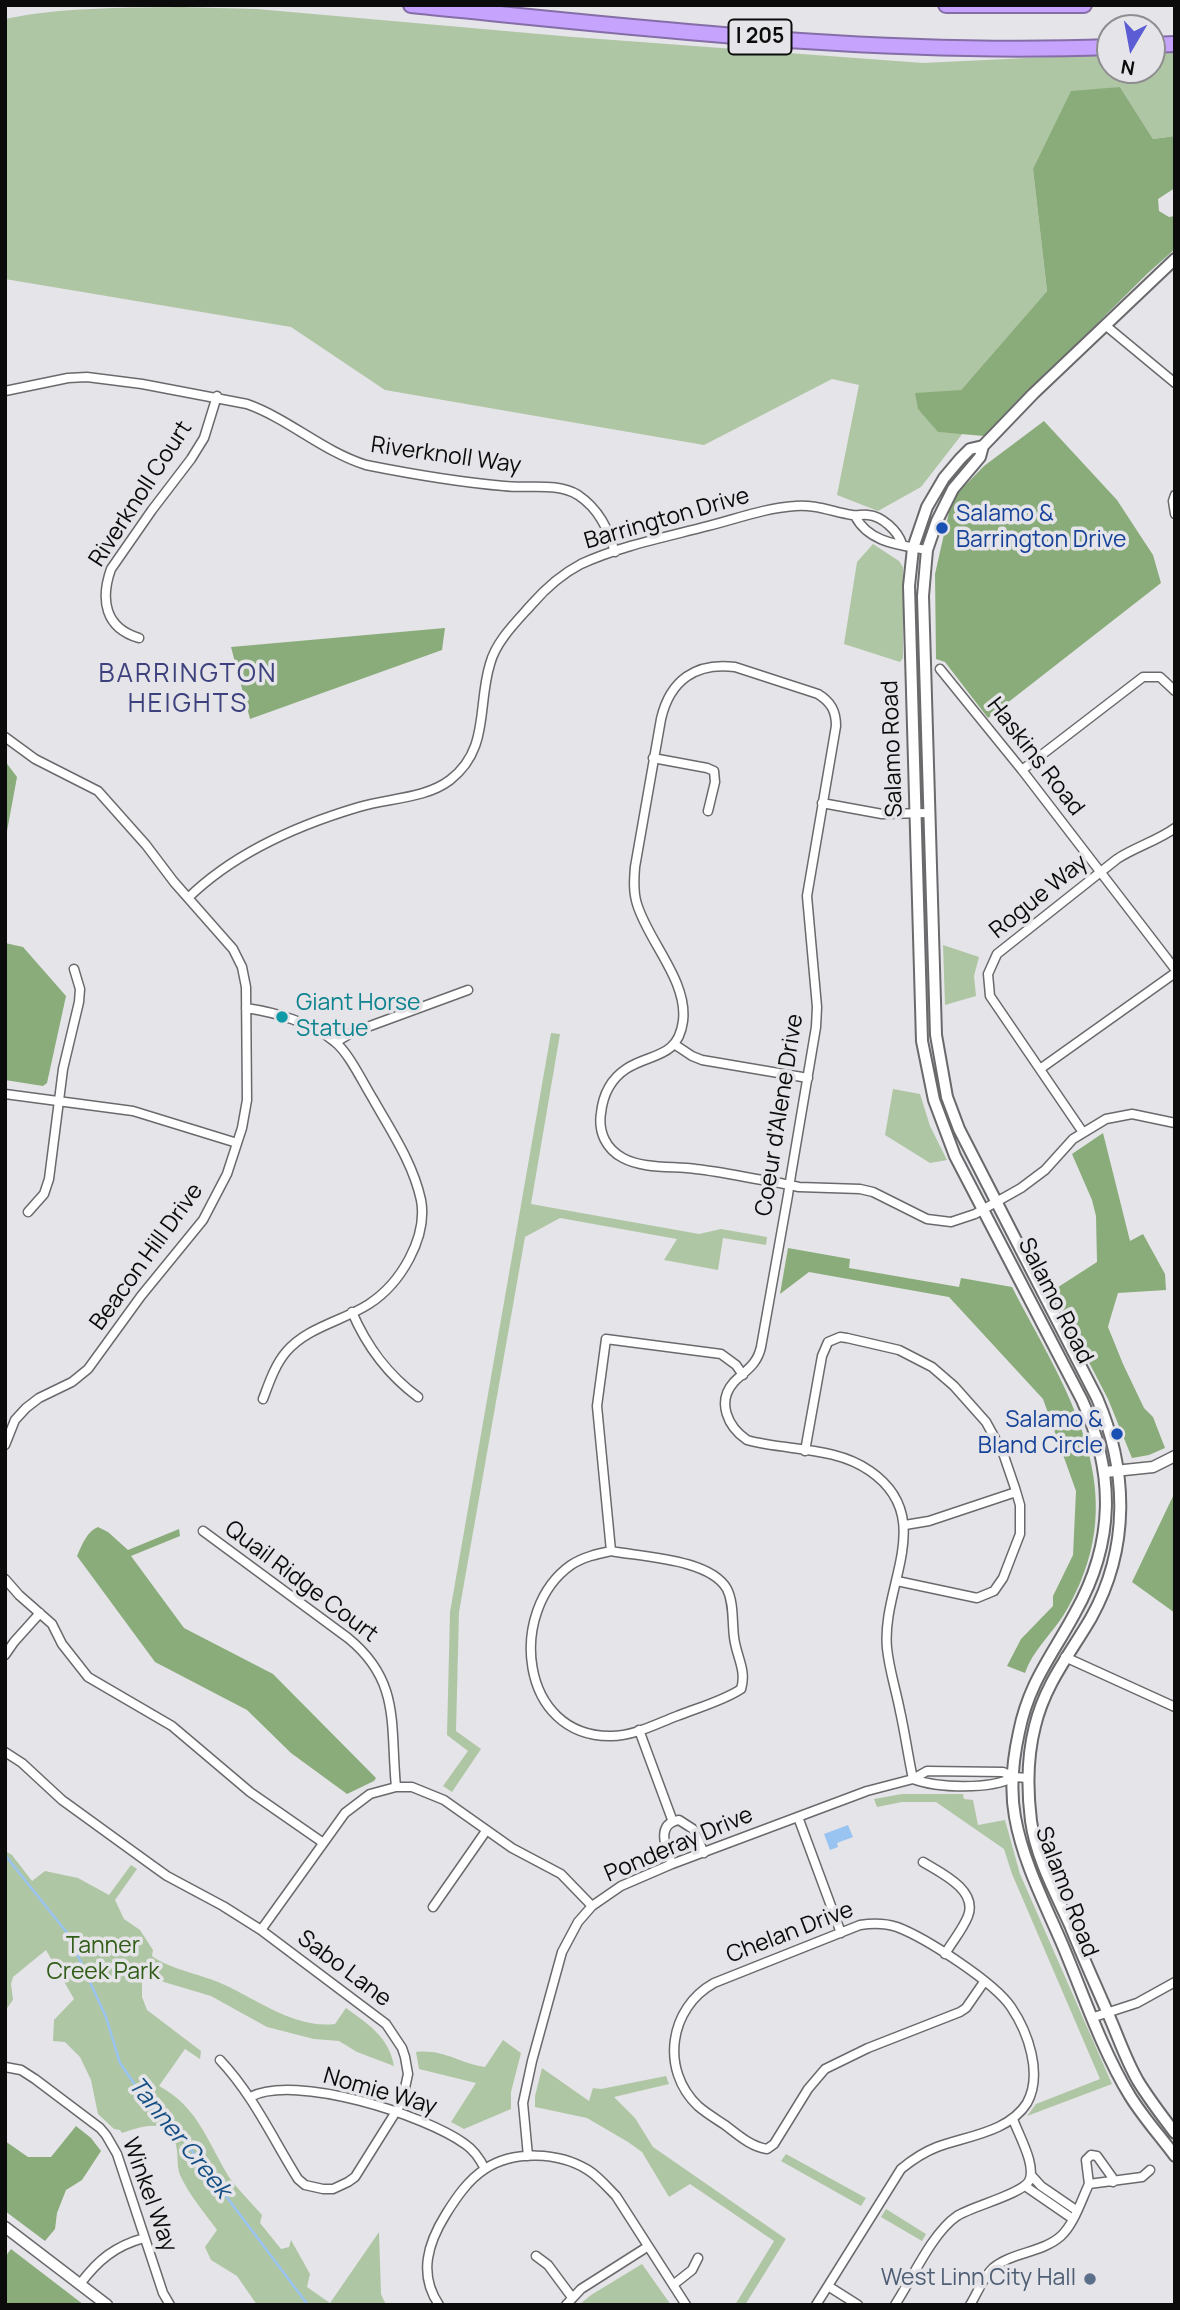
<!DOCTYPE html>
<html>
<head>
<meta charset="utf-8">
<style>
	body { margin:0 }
	#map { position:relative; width:1180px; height:2310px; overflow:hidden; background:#e5e4e8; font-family:Manrope,sans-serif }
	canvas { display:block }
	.frame { position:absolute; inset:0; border:7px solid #0b0b0c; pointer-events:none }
	.north { position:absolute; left:1096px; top:14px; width:70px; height:70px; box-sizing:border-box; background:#e5e4e8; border:2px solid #8e8d90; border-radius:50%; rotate:190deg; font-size:19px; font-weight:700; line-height:28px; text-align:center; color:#0b0b0c }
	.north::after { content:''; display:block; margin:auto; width:24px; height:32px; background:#5c5dd5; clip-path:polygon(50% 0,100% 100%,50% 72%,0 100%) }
</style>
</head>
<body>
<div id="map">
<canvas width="1180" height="2310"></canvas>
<div class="frame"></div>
<div class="north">N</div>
</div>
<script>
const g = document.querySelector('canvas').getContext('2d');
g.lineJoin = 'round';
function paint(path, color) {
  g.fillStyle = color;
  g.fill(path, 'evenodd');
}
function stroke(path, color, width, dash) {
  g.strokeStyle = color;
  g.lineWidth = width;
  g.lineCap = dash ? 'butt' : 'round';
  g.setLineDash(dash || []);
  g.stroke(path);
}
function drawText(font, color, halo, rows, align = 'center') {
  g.font = font + ' Manrope,sans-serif';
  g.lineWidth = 7;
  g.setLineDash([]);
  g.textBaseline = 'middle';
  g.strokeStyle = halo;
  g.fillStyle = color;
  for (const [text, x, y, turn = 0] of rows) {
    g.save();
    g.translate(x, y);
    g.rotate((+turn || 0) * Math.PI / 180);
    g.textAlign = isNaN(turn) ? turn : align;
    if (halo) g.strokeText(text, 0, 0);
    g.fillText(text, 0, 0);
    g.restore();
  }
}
const green = new Path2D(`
	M178,7L257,9L573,37L923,63L1110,54V70H1152V52L1175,51V136L1153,139L1120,87L1033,169L1047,291L961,390L938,432L963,433L921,487L878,511L837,495L859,385L832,379L704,445L385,390L291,327L5,279V19C62,7 121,8 178,7Z
	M873,544L899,561L903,567V658L900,662L844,644L857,562Z
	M943,945L979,957L974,976L976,996L945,1005Z
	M551,1033L560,1034L531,1204L699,1234L721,1229L767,1237L766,1245L723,1238L718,1270L664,1260L677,1239L560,1218L525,1237L459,1612L456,1731L481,1749L452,1792L443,1786L468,1751L447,1735L450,1612Z
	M893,1089L920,1094L930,1126L947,1160L930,1163L885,1135Z
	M902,1794H963L964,1799L973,1800L978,1825L1005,1820L1020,1874L1112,2084L1027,2116L1036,2104L1100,2079L1012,1874L1004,1849L936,1802H902L877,1807L874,1799Z
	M5,1851L12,1855L32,1881L45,1871L78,1878L109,1895L131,1865L137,1869L115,1900L124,1919L140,1930L153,1950L152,1956C168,1968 198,1974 218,1982C254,1997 293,2029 335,2024L346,2008C368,2024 389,2037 394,2066L357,2052L339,2041L314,2039L267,2027L211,1996L147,1977L142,1982V1997L147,2010L201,2051L200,2059L185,2049L159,2086C198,2107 207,2141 229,2177C238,2190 251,2202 262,2215L260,2223L281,2249L289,2247L291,2240L310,2274L307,2287L330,2303L379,2232L381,2294L386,2305H257L237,2276L211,2260L205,2247L217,2230C204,2212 189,2195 180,2175C176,2165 179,2152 175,2142C165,2117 141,2127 122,2133L120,2130L114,2129L98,2114L91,2080L80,2057L65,2042L53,2041L54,2020L74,1999L46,1950L13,1977L11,1984L13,2000L5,2011Z
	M503,2040L521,2053L511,2092V2109L464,2129L451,2122L476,2083L419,2069L416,2052C444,2049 458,2063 485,2067Z
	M542,2068L589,2101L593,2088L601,2089L666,2076L669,2084L614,2097L635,2118L653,2147L786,2239L745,2305H735L774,2241L690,2184L669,2197L642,2152L628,2142L587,2118L535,2107V2096Z
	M786,2154L866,2198L861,2206L781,2161Z
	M886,2209L926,2234L922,2241L881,2217Z
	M642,2264L671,2305H579L591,2295Z`);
const forest = new Path2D(`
	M1120,87L1153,139L1175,136V188L1158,199L1159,211L1169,217L1175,216V249L1148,273L984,436L938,432L918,409L915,393L961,390L1047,291L1033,169L1071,91Z
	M1044,421L1117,500L1153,555L1161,583L988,718L945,662L936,659L935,574L952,499L984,466Z
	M445,628L442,650L250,719L231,647Z
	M5,761L17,777L5,842Z
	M5,943L23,947L66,996L47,1083L43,1086L5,1080Z
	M1103,1133L1130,1241L1143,1234L1165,1274L1166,1290L1118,1293L1109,1323L1108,1327L1123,1364L1144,1408L1153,1417L1165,1448L1149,1455L1132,1458L1108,1399L1052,1291L1097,1262L1096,1216L1092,1200L1072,1154Z
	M788,1248L850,1259L849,1268L959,1287L961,1278L1012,1287C1060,1380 1127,1475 1080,1583C1075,1594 1070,1605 1063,1616C1050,1636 1033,1650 1025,1673L1007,1666L1021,1639L1053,1606V1596L1073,1555L1076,1491L1043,1399L949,1297L809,1272L780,1294Z
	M1175,1492V1613L1132,1582Z
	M98,1527L108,1532L128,1550L179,1529L180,1536L131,1556L184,1628L273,1674L376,1778L374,1781L347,1794L291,1753L247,1710L155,1662L77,1556C82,1545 87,1531 98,1527Z
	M76,2126L91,2138L101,2151L82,2180L66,2190L57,2213L55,2229L45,2241L5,2211V2141L28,2157H51Z
	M11,2249L84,2305H5V2257Z`);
const water = new Path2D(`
	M848,1825L853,1837L837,1843L838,1847L830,1850L824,1834Z`);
const stream = new Path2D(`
	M5,1855L68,1934L106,2017L120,2063L144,2098L183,2139L308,2305`);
const minor = new Path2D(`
	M1105,325L1175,383
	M5,391L68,378L87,377L142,384L247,404C289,419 322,451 366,465C411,474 458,482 504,486C528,489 557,482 578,495C599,509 608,529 615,552
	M1175,495L1173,501L1175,514
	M855,516C869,543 900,545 927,550
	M139,638C105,628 100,600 111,569L152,510L191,459L204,438L217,396
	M940,669L1022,770L1175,969
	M5,737L35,759L98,791L146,845L174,882L233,949L242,967L246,987L247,1100L242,1128L227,1174L203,1220L141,1296L88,1369L72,1382L39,1398L26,1408L15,1420L5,1445
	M653,758L707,768L714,771L715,782L708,811
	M1022,770L1143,677H1160L1175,691
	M822,803L882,814L929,813
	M188,898C234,853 298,825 359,807C388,798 425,799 450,780C490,749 477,706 490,664C496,641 517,621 532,604C546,588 562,574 581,564C620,546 666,537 708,526C736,519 765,508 795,506C815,504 833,512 852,515C858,516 862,514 868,515C882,516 898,531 902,544
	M246,1008C274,1012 313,1023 335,1042C349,1053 363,1083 373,1099C391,1131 413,1163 421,1200C428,1238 400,1284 369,1304C343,1321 307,1327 286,1352C275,1365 269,1383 263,1399
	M336,1042L351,1033L468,990
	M674,1044L692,1056L702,1060L808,1078
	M1040,1069L1175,973
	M5,1094L133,1111L237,1143
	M1082,1131L990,996L988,974L997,954L1117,859C1135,847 1157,841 1175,828
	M28,1212L44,1194L49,1179L63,1069L79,1002L80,989L74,969
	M352,1312C367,1347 387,1374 418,1397
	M805,1451L822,1356L828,1342L840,1337L847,1338L899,1350L932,1367L954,1386L986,1422L1003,1453L1015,1488L1020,1505V1534L1003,1578L994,1591L977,1598L897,1581
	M905,1525L929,1521L1016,1492
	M203,1531L348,1638C401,1681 390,1725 396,1787
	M611,1551C643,1557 710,1559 727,1589C734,1603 732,1621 734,1637C736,1656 747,1670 741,1689C723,1701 697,1708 677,1716C656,1724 634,1736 611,1736C519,1737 507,1610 571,1565C583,1557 597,1554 611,1551Z
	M611,1551L597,1406L606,1339L721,1354L736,1365L743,1375
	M5,1579L19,1595L52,1624L62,1644L88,1677L172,1726L250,1792L322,1842
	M5,1655L14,1642L40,1613
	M1065,1657L1175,1707
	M639,1730L673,1822
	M5,1752L22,1763L62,1800L153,1866L167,1876L223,1906L261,1930L386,2024L402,2048L405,2057L408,2074L402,2102L355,2177L348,2182L333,2189H323L305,2185L298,2179C273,2139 253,2095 220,2060
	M913,1779C908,1756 905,1733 900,1711C896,1690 889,1669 887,1648C881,1586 938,1518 870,1471C835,1446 786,1451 747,1440C728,1427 716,1402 734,1382C746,1370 757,1365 761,1347L788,1195L791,1175L816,1027L817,1007L807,896L836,726C836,711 831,702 818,694L735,667C696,662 670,680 661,719L635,867C634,879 633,892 637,904C648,941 688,981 683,1021C678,1059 650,1053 626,1069C611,1079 603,1095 601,1113C598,1132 606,1149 623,1158C643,1169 673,1166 696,1169C724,1172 752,1179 780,1183L799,1187L860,1189L873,1192L927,1219L951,1222L975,1214L1021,1188L1045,1170L1073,1139L1106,1119L1132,1114L1175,1123
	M913,1779C937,1788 991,1790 1014,1777
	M798,1817L841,1933
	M923,1862C941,1873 978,1890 968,1916C963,1929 952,1942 945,1954
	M672,1864C666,1849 655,1824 679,1820L693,1829L704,1853
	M433,1907L486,1831
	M261,1930L345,1813L370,1794L396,1787H412L444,1800L512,1848L561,1874L592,1906
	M1094,2017L1137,2003L1175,1982
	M5,2067L21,2070L35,2079L100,2128L106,2135L117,2154L163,2293L170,2305
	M250,2097C295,2073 425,2115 465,2144C474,2150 480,2159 485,2169
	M528,2156L523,2103L532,2061L562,1952L578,1922L592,1906L621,1886L672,1864L867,1791L913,1779L927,1771L1003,1772L1014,1777L1028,1778
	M1031,2175L1041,2186L1076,2210
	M1089,2184L1086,2160L1091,2155L1097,2156L1112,2177L1113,2182
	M1025,2186L1073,2219
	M536,2256L548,2265L571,2296
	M80,2284C98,2260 115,2246 144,2238
	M673,2285L692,2270L698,2258
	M828,2286L858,2305
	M439,2305C418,2274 428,2243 446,2214C456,2198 468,2180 485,2169C514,2150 559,2152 588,2170C599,2177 607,2187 616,2196L686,2305
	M566,2305L581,2289L647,2247
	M816,2305L901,2169C912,2160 924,2152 937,2147C967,2136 1009,2132 1027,2103C1043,2074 1028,2032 1011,2007C994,1982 926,1938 897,1927C885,1923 873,1923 860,1925L714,1983C669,2008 660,2070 698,2106C706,2113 716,2119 725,2125C737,2134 751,2147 767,2149L774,2144L808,2089L825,2069L868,2048L960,2012L966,2008L984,1982
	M895,2305C912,2279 932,2233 957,2216C973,2206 1022,2194 1029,2181C1037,2166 1018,2134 1013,2119
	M970,2305C977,2294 983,2277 993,2268C1012,2252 1042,2253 1061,2236C1074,2224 1081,2201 1089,2184L1142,2177L1150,2170`);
const tertiary = new Path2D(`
	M1105,1472L1153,1467L1175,1456
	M5,2227L107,2305`);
const secondary = new Path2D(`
	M1175,259L1033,394L983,446L980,457L953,489L937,521L927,550L923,596L936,1035L947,1097L959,1129L1097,1398C1128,1470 1130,1548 1091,1618C1070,1654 1045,1684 1035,1726C1027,1757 1027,1789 1031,1821C1036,1857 1055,1892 1070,1925C1083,1958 1098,1990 1112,2023C1120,2042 1127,2062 1138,2081C1149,2099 1162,2116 1175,2133
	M983,446L970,449L960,459L944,478L927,507L913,548L909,586L922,1041L934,1100L955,1156L1082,1400C1115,1473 1115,1542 1075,1613C1052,1656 1029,1682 1019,1732C1013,1759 1010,1790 1015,1817C1023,1862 1045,1904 1063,1946C1084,1996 1102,2050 1130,2096C1143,2117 1160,2136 1175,2156`);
const motorway = new Path2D(`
	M411,5C643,28 876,56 1110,47
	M946,5H1084
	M1152,45L1175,44`);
const markers = [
	[942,528,7,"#1a4fb4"],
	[282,1017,7,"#0f9aa8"],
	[1117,1434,7,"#1a4fb4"],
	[1090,2279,7,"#5c6f8a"]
];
const shields = [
	[760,37,63]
];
const shieldNames = [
	["I 205",760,37]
];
const streetNames = [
	["Riverknoll Way",446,456,8],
	["Riverknoll Court",141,494,-57],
	["Barrington Drive",667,519,-16],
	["Salamo Road",893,749,-92],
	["Haskins Road",1035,757,52],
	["Rogue Way",1039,897,-39],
	["Coeur d'Alene Drive",780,1115,-81],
	["Beacon Hill Drive",147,1257,-54],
	["Salamo Road",1055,1301,63],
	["Quail Ridge Court",301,1582,37],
	["Ponderay Drive",679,1845,-23],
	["Salamo Road",1066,1892,69],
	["Chelan Drive",790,1933,-21],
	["Sabo Lane",344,1969,37],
	["Nomie Way",380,2092,16],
	["Winkel Way",149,2195,70]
];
const transitNames = [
	["Salamo &",956,515],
	["Barrington Drive",956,541],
	["Salamo &",1103,1421,"right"],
	["Bland Circle",1103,1447,"right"]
];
const cultureNames = [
	["Giant Horse",296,1004],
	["Statue",296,1030]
];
const parkNames = [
	["Tanner",103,1947],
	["Creek Park",103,1973]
];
const serviceNames = [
	["West Linn City Hall",1076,2279]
];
const waterNames = [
	["Tanner Creek",179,2138,51]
];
const quarterNames = [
	["BARRINGTON",188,675],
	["HEIGHTS",188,705]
];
paint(green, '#afc6a4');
paint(forest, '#8aac7b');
paint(water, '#99c3f0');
stroke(stream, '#99c3f0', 2.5);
stroke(minor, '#6a696c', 11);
stroke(tertiary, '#6a696c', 13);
stroke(secondary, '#6a696c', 14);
stroke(motorway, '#856ea8', 18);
stroke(minor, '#fff', 8);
stroke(tertiary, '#fff', 10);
stroke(secondary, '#fff', 10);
stroke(motorway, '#c6a3fc', 14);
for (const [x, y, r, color] of markers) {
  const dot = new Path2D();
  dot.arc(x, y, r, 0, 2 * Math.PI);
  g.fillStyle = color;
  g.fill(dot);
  stroke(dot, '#e5e4e8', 2.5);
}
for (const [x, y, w] of shields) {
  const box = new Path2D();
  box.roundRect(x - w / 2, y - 17.5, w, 35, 5);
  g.fillStyle = '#e5e4e8';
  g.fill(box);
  stroke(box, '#0b0b0c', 2);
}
drawText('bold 21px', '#0b0b0c', null, shieldNames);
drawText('23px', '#0b0b0c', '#e5e4e8', streetNames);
drawText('23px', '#164399', '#e5e4e8', transitNames, 'left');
drawText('23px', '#0d838f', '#e5e4e8', cultureNames, 'left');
drawText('23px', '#325d19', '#e5e4e8', parkNames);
drawText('23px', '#4e5e75', '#e5e4e8', serviceNames, 'right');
drawText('italic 24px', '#134e85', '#e5e4e8', waterNames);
g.letterSpacing = '2px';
drawText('26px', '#3d417d', '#e5e4e8', quarterNames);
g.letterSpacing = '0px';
</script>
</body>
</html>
